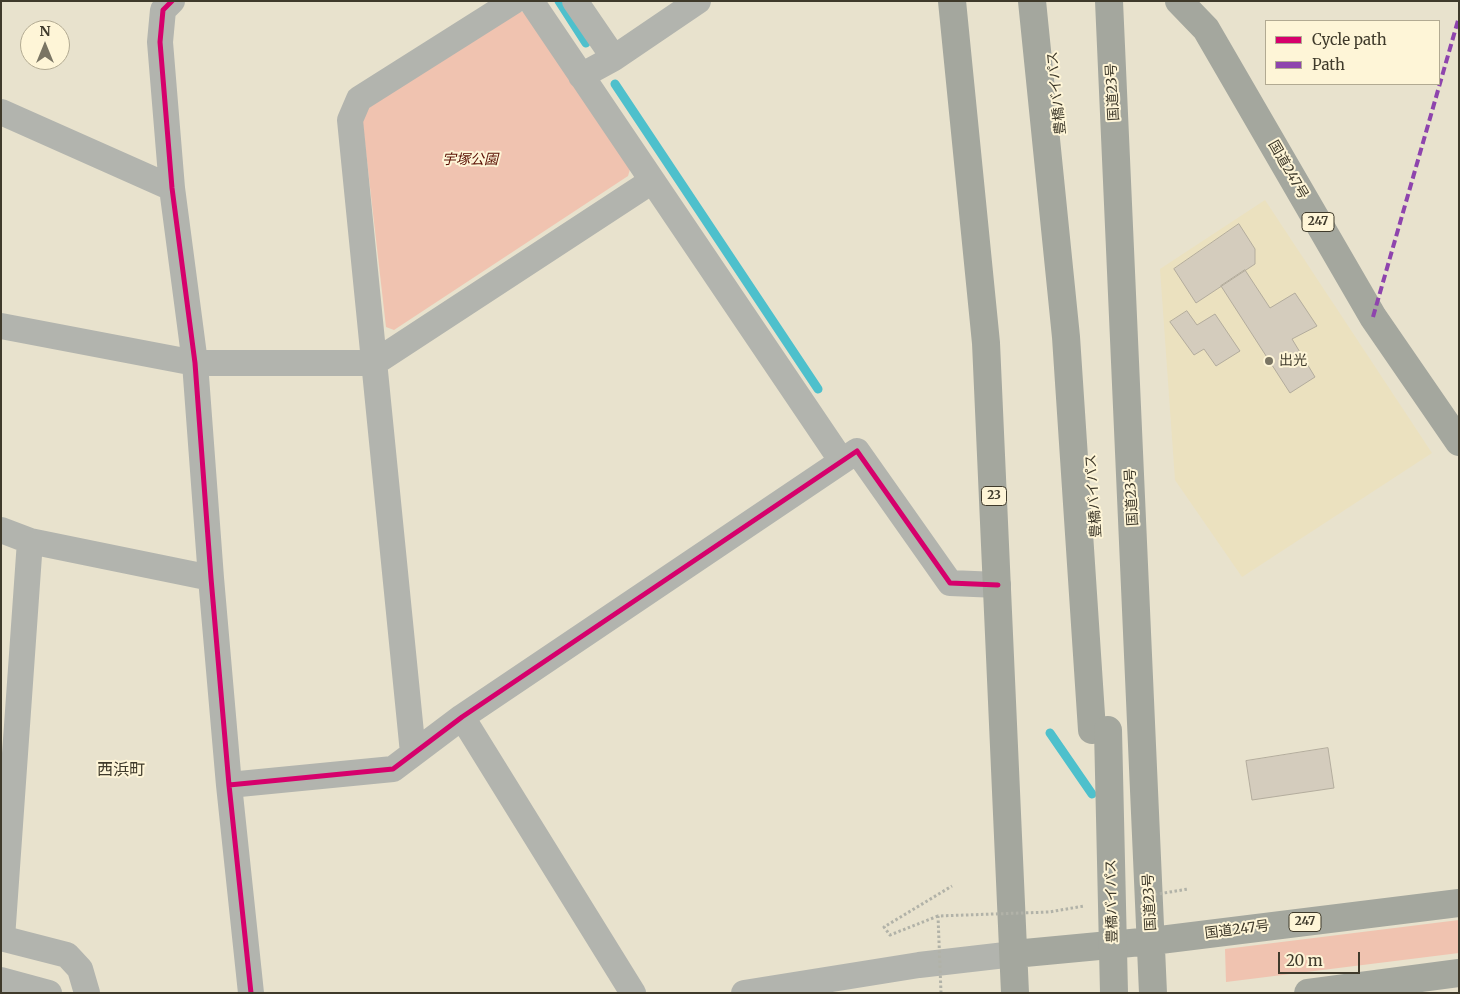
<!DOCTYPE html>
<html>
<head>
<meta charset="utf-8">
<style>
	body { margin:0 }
	#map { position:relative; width:1460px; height:994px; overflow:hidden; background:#e8e2cd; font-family:Merriweather,serif }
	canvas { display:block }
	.frame { position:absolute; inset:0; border:2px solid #3f3a2b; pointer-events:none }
	.legend { position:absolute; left:1265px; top:20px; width:175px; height:65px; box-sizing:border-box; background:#fef5d7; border:1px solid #b2aa92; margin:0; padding:6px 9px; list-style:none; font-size:15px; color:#3f3a2b }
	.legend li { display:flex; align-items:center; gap:10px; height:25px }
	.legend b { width:25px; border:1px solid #b2aa92 }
	.north { position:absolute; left:20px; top:20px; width:50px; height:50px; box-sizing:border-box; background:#fef5d7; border:1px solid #b2aa92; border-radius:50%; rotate:0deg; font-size:14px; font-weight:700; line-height:20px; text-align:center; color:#3f3a2b }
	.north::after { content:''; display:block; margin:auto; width:18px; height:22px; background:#7a7564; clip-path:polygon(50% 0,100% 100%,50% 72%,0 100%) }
	.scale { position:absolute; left:1278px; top:952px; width:82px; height:22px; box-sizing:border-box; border:2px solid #3f3a2b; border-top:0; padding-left:6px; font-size:15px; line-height:18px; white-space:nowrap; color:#3f3a2b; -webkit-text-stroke:4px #fef5d7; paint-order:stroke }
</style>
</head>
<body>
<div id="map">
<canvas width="1460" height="994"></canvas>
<div class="frame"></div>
<ul class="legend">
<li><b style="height:6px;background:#d6006c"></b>Cycle path</li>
<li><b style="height:6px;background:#8e44ad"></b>Path</li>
</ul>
<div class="north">N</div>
<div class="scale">20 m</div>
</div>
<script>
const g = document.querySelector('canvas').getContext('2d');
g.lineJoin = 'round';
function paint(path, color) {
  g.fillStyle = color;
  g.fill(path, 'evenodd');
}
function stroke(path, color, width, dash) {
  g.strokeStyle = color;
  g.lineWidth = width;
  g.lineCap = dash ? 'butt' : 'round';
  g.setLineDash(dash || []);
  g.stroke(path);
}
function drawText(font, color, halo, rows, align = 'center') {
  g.font = font + ' Merriweather,"Noto Sans JP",serif';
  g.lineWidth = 4;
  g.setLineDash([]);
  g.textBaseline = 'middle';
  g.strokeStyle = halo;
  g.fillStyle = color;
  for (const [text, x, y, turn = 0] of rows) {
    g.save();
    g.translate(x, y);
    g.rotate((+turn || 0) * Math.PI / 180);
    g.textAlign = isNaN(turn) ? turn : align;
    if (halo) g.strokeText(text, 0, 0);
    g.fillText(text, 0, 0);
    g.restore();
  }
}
const built = new Path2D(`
	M1265,200L1432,453L1242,577L1175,480L1160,269Z`);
const green = new Path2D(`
	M520,11L528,14L631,166L628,176L394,330L386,327L362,117L368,104Z
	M1459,920V953L1226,982L1225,949Z`);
const stream = new Path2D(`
	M559,1L586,43
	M615,84L818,389
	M1050,733L1092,794`);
const building = new Path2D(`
	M1239,224L1255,249V264L1196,303L1174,269Z
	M1245,270L1270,308L1295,293L1317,326L1292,339L1315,377L1290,393L1221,286Z
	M1187,311L1197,325L1215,314L1240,351L1216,366L1204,349L1194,355L1170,322Z
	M1328,748L1334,788L1252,800L1246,761Z`);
const path = new Path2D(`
	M938,916L890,935L884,927L952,886`);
const minor = new Path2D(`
	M172,1L163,10L160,42L172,188L195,363L211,578L229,785L251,993
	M531,1L841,460
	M575,1L614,58
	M581,76L614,58L698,1
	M1,112L172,188
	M1,326L195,363H374L652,181
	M1,530L30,541L211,578
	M462,717L633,993
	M413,753L350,120L359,99L514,1
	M229,785L393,769L462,717L857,451L950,583L998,585
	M1,938L67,955L80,969L87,993
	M2,938L30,541
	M1,980L49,993
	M744,993L919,965L1014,954`);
const highway = new Path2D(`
	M952,1L986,343L1015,993
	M1032,1L1066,337L1092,730
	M1109,1L1153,993
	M1179,1L1206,29L1373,317L1459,442
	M1014,954L1152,941L1459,903
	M1308,993L1459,973`);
const pathBridge = new Path2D(`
	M1140,897L1188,889
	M941,993L938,916L1049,912L1084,906`);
const highwayBridge = new Path2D(`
	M1108,730L1114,993`);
const quiet = new Path2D(`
	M1373,317L1459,17`);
const cycleway = new Path2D(`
	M172,1L163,10L160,42L172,188L195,363L211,578L229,785L251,993
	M229,785L393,769L462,717L857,451L950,583L998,585`);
const markers = [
	[1269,361,5,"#7a7564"]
];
const shields = [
	[1318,222,32],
	[994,496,25],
	[1305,922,32]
];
const shieldNames = [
	["247",1318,222],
	["23",994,496],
	["247",1305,922]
];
const streetNames = [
	["国道23号",1113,92,-93],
	["豊橋バイパス",1057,93,-96],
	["国道247号",1288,170,60],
	["豊橋バイパス",1094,496,-94],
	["国道23号",1132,497,-93],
	["豊橋バイパス",1112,901,-91],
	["国道23号",1150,902,-93],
	["国道247号",1237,930,-7]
];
const parkNames = [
	["宇塚公園",470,160]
];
const poiNames = [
	["出光",1279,361]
];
const quarterNames = [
	["西浜町",121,770]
];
paint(built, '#ebe1bf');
paint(green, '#f0c3b0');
stroke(stream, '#4ec0cc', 9);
paint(building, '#d4ccbd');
stroke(building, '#b3ac9d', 1);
stroke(path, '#b1b2a8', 3, [2.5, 2.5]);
stroke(minor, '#b2b4ae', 26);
stroke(highway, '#a4a79e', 28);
stroke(pathBridge, '#b1b2a8', 3, [2.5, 2.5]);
stroke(highwayBridge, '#a4a79e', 28);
stroke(quiet, '#8e44ad', 4, [8, 4]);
stroke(cycleway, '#d6006c', 5);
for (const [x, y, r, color] of markers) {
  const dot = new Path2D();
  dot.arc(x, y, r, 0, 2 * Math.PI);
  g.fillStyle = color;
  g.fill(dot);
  stroke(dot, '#fef5d7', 2);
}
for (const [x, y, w] of shields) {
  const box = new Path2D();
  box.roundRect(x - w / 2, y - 9.5, w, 19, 4);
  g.fillStyle = '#fef5d7';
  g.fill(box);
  stroke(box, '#3f3a2b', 1);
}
drawText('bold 12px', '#3f3a2b', null, shieldNames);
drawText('14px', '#3f3a2b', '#fef5d7', streetNames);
drawText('italic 14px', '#590e01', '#fef5d7', parkNames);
drawText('14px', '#3f3a2b', '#fef5d7', poiNames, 'left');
drawText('16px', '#3f3a2b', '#fef5d7', quarterNames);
</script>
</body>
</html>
